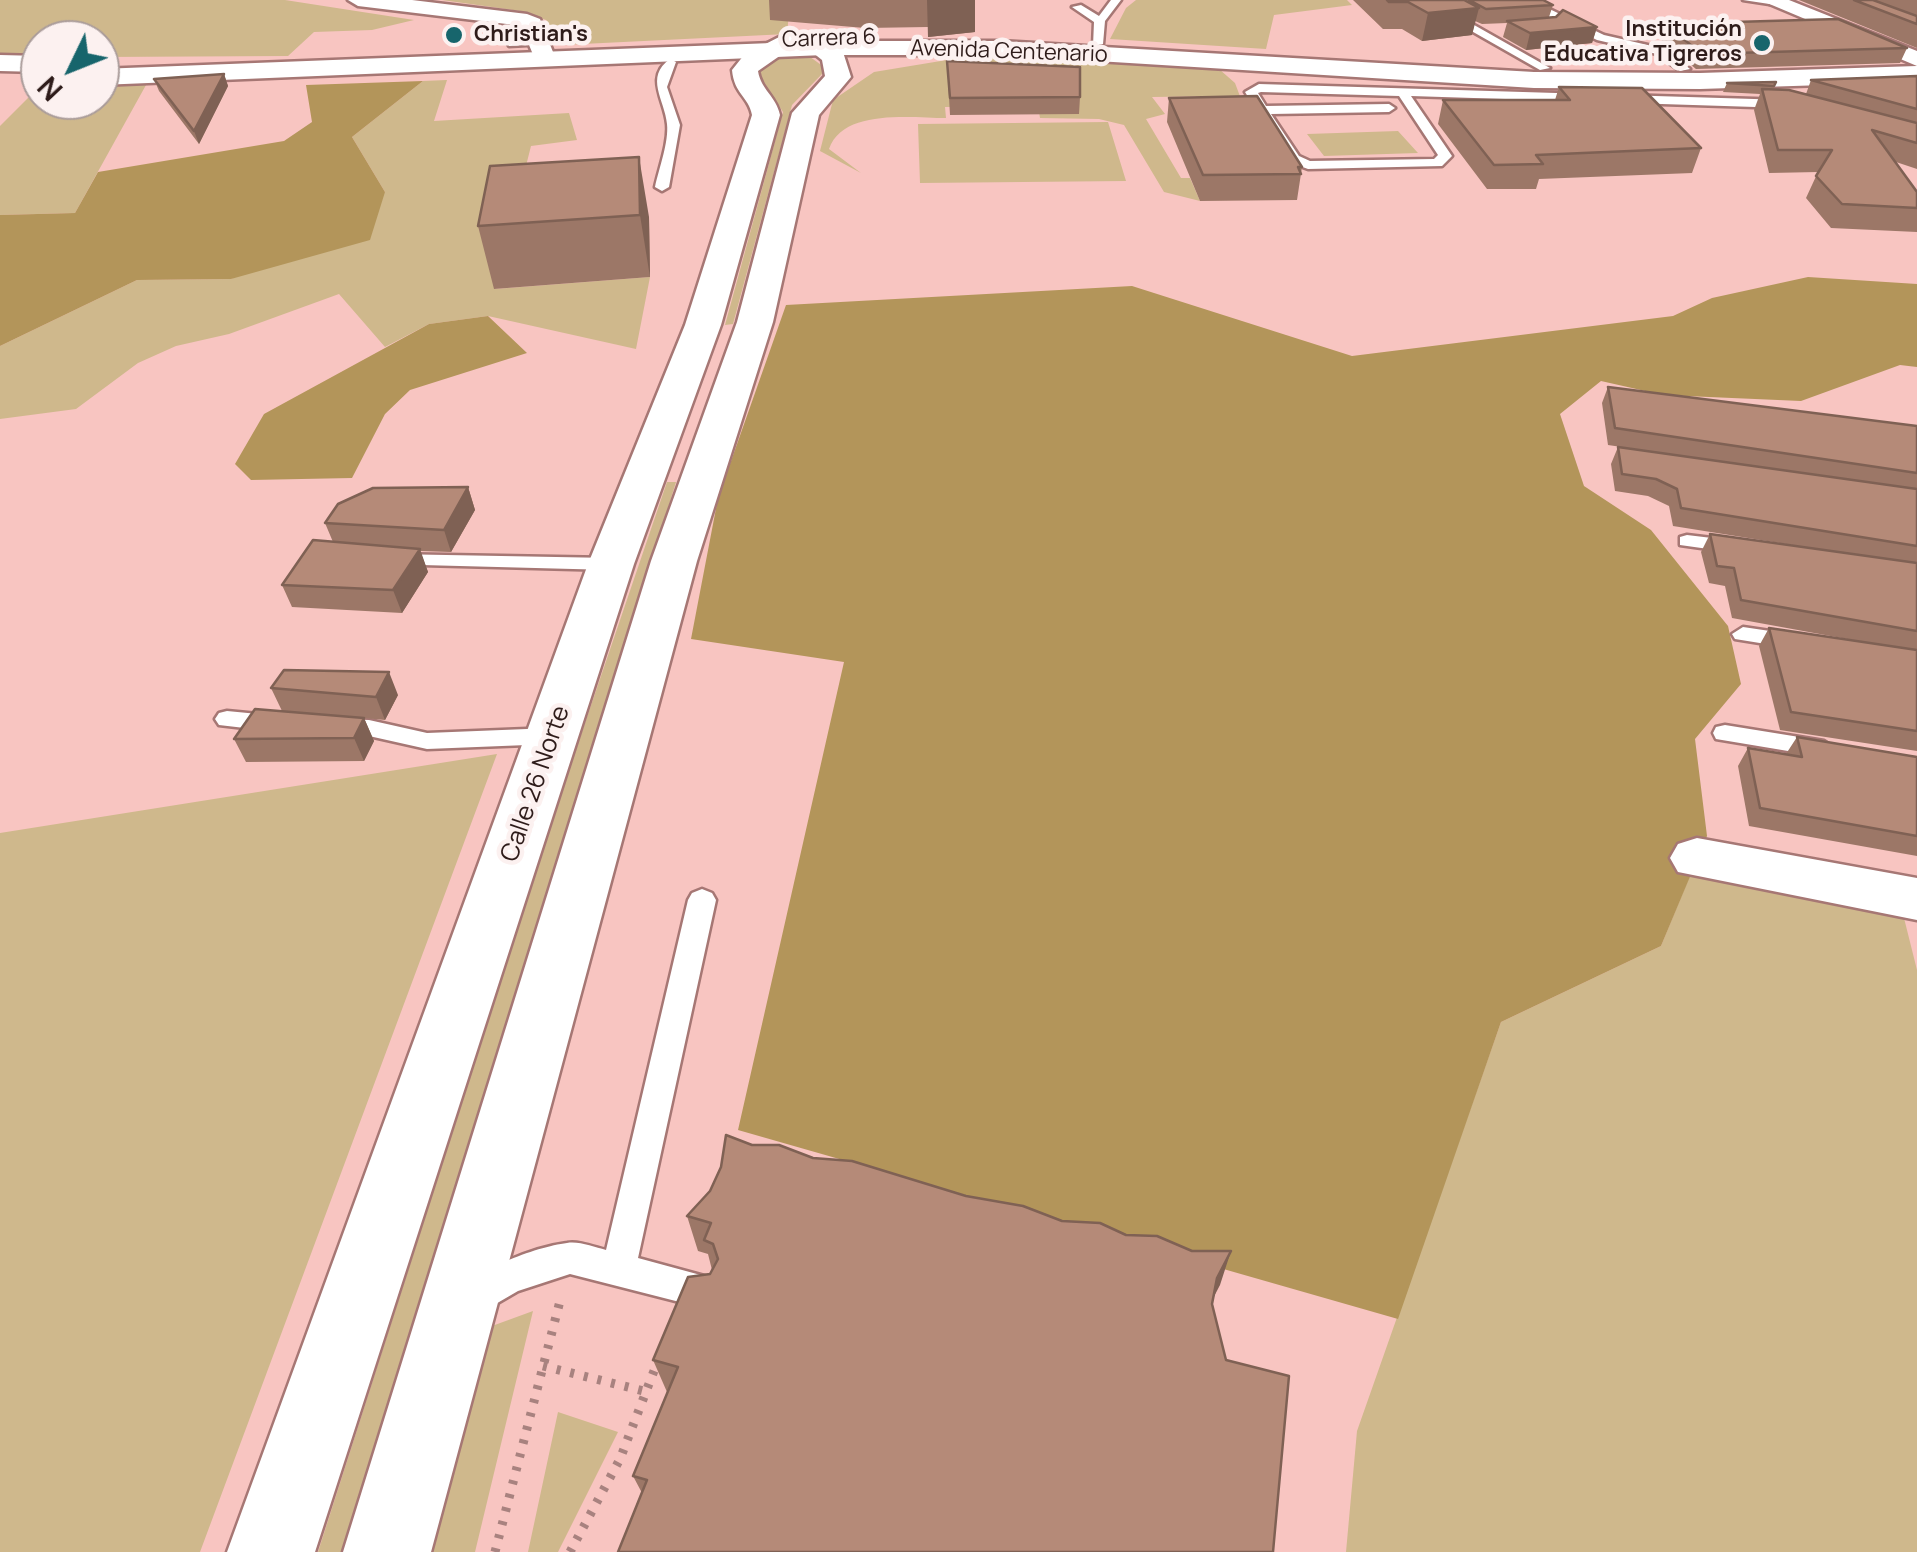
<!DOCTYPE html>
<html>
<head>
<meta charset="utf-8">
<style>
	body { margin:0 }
	#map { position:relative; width:1917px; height:1552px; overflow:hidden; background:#f8c5c1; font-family:Manrope,sans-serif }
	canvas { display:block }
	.north { position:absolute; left:20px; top:20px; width:100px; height:100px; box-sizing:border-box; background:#fcf1f0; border:2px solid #aa9c9a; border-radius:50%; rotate:227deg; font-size:28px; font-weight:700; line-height:40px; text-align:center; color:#2e1c1a }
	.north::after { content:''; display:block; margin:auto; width:35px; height:45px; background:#17656c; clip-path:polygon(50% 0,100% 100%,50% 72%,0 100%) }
</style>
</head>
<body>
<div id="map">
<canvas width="1917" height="1552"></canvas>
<div class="north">N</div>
</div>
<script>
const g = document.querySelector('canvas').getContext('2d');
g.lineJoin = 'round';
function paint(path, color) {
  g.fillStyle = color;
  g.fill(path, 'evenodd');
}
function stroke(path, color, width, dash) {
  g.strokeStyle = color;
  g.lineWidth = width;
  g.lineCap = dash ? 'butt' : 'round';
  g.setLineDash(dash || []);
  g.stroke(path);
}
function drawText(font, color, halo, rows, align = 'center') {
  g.font = font + ' Manrope,sans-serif';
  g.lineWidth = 9;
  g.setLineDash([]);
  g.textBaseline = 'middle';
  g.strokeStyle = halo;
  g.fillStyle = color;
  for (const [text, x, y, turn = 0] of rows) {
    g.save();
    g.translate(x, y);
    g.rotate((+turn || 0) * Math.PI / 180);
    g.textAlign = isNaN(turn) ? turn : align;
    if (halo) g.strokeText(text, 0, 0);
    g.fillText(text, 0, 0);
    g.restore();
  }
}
const green = new Path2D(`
	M0,0H285L414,20L372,30L314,32L288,56L100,57V40H40V55L0,54Z
	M442,0H800L790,3L787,34L562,45L546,20L520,11Z
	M1136,0H1347L1352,5L1274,15L1266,49L1110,39L1126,8Z
	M806,54L824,67L822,74L792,105L733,324L725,325L783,112L757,73L777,56Z
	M1026,55L1219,69L1235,83L1241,99L1234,113L1225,96L1152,97L1165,114L1146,119L1181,178H1190L1200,201L1164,192L1124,125L1099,119L1040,118L1038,106L945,107L946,118C912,118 843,108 829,149L861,173L820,151L833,100L874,72L971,56Z
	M447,80L434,121L569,113L577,140L531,146L495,289L650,277L636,349L488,316L429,324L385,347L339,294L229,334L176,346L138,363L76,409L0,419V346L137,280L231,279L385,192L352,137L423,81Z
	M100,85H146L75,213L0,215V126L39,87L40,100H100Z
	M1108,122L1126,181L920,183L918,124Z
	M1398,131L1418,153L1324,156L1307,134Z
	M667,482H676L347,1552H318L552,820Z
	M497,754L200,1552H0V833Z
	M1693,868L1903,914L1917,970V1552H1346L1357,1431L1501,1022L1661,946Z
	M533,1311L475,1552H426L492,1326Z
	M558,1412L618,1432L558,1552H528Z`);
const forest = new Path2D(`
	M423,81L352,137L385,192L370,240L231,279L137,280L0,346V215L75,213L98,172L284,141L312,122L306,85Z
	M1808,277L1917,284V367L1900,365L1801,401L1663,395L1601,381L1560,414L1584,486L1651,530L1728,626L1741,684L1695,739L1707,836L1661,946L1501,1022L1398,1319L738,1130L844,662L691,639L718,498L786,305L1132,286L1352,356L1673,316L1712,298Z
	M488,316L527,353L410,390L385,414L352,478L251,480L235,464L264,414L429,324Z`);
const path = new Path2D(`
	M543,1366L644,1391
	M495,1552L560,1301
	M570,1552L620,1459L659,1358`);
const service = new Path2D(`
	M1111,0H1121L1105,21L1103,44L1093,46L1094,22L1072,7L1081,5L1099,16Z
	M1417,0H1430L1550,68L1540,70Z
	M1529,0H1539L1541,5L1604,35L1665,49L1690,69L1680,71L1657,54L1597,40L1533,9Z
	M1743,0H1780L1781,2L1776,5Z
	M506,27L517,41L545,44L509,46L501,30Z
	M670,59L676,62L667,87L680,125L669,187L662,191L655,187C659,168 669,142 667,124C665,100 644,77 670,59Z
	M1259,84L1787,100L1793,104L1787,108L1411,96L1452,156L1442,166L1308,169L1289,162L1245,92ZM1261,92L1399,96L1438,155L1434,159L1310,161L1299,156L1271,114L1389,112L1395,108L1389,104L1266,106L1258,93Z
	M1687,535L1737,541L1747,547L1737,553L1680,545V537Z
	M391,554L611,558L622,564L611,570L384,564V556Z
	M1743,627L1797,635L1808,642L1797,649L1735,639L1732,634Z
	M227,711L279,716L291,724L279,732L219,725L215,719L219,713Z
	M334,719L369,720L427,733L552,728L564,736L552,744L427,749L369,736L325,733L322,727L325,721Z
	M1725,725L1824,741L1836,749L1824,757L1716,739L1713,733L1716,727Z
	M702,889L712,893L716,900L638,1258L719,1280L724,1292L719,1304L707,1309L570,1274L518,1291L475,1316L463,1311L458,1299C470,1270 536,1247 567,1243C579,1241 594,1247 606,1250L688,900L692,893Z`);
const minor = new Path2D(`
	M348,0H412L527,14L540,19L553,52L550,57H534L522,28L515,25L358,6Z
	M1760,0H1789L1917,51V66Z
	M1697,838L1917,878V920L1678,872L1670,858L1678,844Z`);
const tertiary = new Path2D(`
	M809,33L843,52L851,77L819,115L773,322L697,561L431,1552H343L651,561L737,322L792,113L825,76L822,60L797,40Z
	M785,34L794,36L797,41L794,46L758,71C761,90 776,96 780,115L721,325L634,564L315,1552H227L588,564L685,325L752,115C749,97 734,94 732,70L744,55Z`);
const secondary = new Path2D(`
	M824,41H1000L1534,72L1700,73L1917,66V82L1700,89L1534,88L1000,55H824L100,85V69Z
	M0,55L40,56V72L0,71Z`);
const wall = new Path2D(`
	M769,0H975V32L928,37V27L865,28L770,20Z
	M1353,0H1543L1553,5L1549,17L1597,27L1592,43L1526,50L1503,37L1507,23L1482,24L1475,21L1472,35L1422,41L1402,29H1383Z
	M1799,0H1917V48Z
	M1665,24L1907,48L1900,63L1696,69L1660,39Z
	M947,61L1080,97L1079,114L950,115Z
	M224,74L228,86L199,144L159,91L154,79Z
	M1917,76V169L1896,162L1917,192V232L1831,228L1806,198L1818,172L1769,173L1754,110L1760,94L1723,92L1727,83L1776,82L1773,89L1806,94L1811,80Z
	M1559,87L1701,148L1692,173L1539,179L1536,189H1487L1438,124L1443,100H1555Z
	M1169,98L1302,167L1297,200L1200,201L1167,122Z
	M490,166L649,217L650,277L494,289L478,226Z
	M1608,387L1917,426V751L1780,730L1759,646L1769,628L1880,645L1732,618L1725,586L1709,583L1701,552L1710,534L1811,548L1673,526L1669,506L1648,496L1615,491L1611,464L1618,447L1669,454L1608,445L1602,403Z
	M468,487L475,510L451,552L420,551L428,572L402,613L292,607L282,585L333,542L325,523Z
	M271,688L398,695L385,720L364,718L374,741L364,761L246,762L234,739L282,711Z
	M1797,737L1917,757V856L1749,826L1738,766L1748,748L1786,754Z
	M752,1145L813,1158L1220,1285L642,1493L633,1476L667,1392L653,1360L712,1270L708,1254L698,1251L687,1216Z`);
const shadedWall = new Path2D(`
	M927,0H975V32L928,37Z
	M1479,8L1472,35L1422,41L1428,13Z
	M1597,27L1592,43L1526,50L1530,33Z
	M224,74L228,86L199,144L194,131Z
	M639,157L649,217L650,277L640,215Z
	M468,487L475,510L451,552L444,530Z
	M420,549L428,572L402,613L393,590Z
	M389,672L398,695L385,720L376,697Z
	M364,718L374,741L364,761L354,738Z
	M1231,1251L1220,1285L1206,1312L1217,1278Z`);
const building = new Path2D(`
	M1387,0H1464L1479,8L1428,13L1408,2H1389Z
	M1469,0H1543L1553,5L1486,9Z
	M1854,0H1873L1917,16V24Z
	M1563,10L1597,27L1530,33L1507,21L1556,17Z
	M1838,19L1907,48L1702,54L1665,24Z
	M947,61L1080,67V97L950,98Z
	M224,74L194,131L154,79Z
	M1917,76V109L1811,80Z
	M1776,82L1774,86L1727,83Z
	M1559,87L1642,88L1701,148L1536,155L1543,164L1494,165L1443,100H1570Z
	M1762,89L1789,90L1917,123V143L1872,130L1917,192V208L1842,204L1816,176L1832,150H1778Z
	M1257,96L1302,167H1298L1301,174L1203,175L1169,98Z
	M639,157L640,215L478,226L490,166Z
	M1608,387L1917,426V473L1615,428Z
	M1618,447L1917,489V546L1681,508L1677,489L1656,479L1622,474Z
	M468,487L444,530L325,523L338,504L373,488Z
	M1710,534L1917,563V631L1741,600L1734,568L1717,566Z
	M313,540L420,549L393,590L282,585Z
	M1769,628L1917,650V731L1791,712Z
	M284,670L389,672L376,697L271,688Z
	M255,709L364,718L354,738L234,739Z
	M1797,737L1917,757V836L1760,808L1748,748L1802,757Z
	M726,1135L752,1145H779L813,1158L852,1161L966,1196L1023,1206L1062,1221L1100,1223L1126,1235L1157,1236L1192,1251H1231L1217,1278L1212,1304L1226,1360L1289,1376L1273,1552H618L647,1480L633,1476L678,1367L653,1360L688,1277L710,1274L718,1259L713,1244L704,1240L711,1223L687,1216L710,1191L721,1167Z`);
const markers = [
	[454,35,10,"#17656c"],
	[1762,43,10,"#17656c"]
];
const farPoinames = [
	["Institución",1742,30],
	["Educativa Tigreros",1742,55],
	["Christian's",474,35,"left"]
];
const farStreetnames = [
	["Carrera 6",829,39,-2],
	["Avenida Centenario",1009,52,2]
];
const streetNames = [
	["Calle 26 Norte",536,784,-71]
];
paint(green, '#cfb88c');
paint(forest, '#b3955a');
stroke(service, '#a67774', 5);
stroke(minor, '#a67774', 5);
stroke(tertiary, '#a67774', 5);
stroke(secondary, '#a67774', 5);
stroke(path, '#a8827f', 9, [4, 10]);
paint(service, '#fff');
paint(minor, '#fff');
paint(tertiary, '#fff');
paint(secondary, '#fff');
paint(wall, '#9c7767');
paint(shadedWall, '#7f6154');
paint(building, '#b58a78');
stroke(building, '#7f6154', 2.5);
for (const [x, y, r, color] of markers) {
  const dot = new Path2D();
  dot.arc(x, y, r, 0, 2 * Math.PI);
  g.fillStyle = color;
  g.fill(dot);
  stroke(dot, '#fcf1f0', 4);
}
drawText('bold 22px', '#2e1c1a', '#fcf1f0', farPoinames, 'right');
drawText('22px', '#2e1c1a', '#fcf1f0', farStreetnames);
drawText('25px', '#2e1c1a', '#fcf1f0', streetNames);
</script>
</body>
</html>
